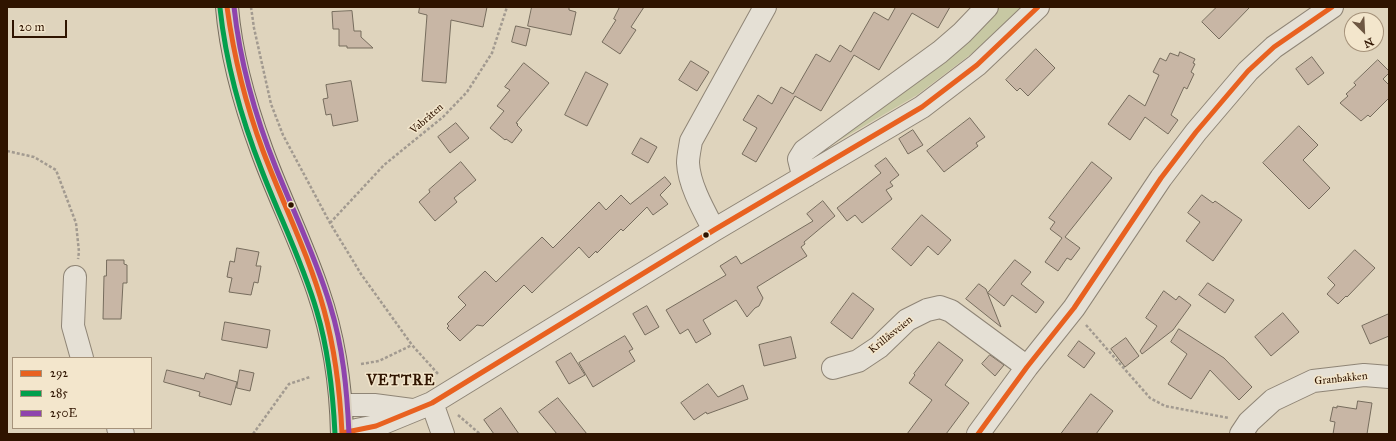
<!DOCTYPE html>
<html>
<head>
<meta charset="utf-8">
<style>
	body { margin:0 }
	#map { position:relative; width:1396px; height:441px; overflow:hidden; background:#dfd4bd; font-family:"IM FELL Great Primer",serif }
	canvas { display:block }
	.frame { position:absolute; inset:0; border:8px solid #2f1400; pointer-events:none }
	.legend { position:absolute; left:12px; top:357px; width:140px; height:72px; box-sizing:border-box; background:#f3e6cc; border:1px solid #a5927a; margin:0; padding:5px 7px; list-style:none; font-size:12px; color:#2f1400 }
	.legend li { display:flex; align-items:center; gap:8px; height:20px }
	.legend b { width:20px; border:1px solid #a5927a }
	.north { position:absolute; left:1344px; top:12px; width:40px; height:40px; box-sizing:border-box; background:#f3e6cc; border:1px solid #a5927a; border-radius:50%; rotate:156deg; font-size:11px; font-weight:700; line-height:16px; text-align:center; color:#2f1400 }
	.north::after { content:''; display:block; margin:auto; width:14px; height:18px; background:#6d5742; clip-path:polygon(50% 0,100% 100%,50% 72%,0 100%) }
	.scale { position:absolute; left:12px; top:20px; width:55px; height:18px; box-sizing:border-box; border:2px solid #2f1400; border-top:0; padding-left:5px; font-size:12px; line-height:14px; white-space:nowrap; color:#2f1400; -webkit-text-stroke:3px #f3e6cc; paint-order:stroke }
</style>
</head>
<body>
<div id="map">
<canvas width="1396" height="441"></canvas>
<div class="frame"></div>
<ul class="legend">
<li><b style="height:5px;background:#e86120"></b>292</li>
<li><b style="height:5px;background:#029f4d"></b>285</li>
<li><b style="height:5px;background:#8e44ad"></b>250E</li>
</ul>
<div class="north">N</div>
<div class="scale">20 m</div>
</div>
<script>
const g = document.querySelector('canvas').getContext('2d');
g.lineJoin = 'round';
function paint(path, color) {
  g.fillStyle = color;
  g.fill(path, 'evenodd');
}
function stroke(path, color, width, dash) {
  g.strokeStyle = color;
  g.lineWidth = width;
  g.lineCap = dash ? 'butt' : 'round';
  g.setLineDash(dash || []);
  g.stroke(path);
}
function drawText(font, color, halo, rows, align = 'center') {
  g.font = font + ' "IM FELL Great Primer",serif';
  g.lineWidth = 3;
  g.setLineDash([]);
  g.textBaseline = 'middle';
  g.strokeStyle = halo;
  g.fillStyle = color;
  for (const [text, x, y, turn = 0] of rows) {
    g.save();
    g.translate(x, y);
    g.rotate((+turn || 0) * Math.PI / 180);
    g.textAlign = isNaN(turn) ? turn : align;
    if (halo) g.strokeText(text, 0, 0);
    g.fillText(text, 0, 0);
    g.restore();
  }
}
const green = new Path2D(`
	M976,7H1027L1012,23L917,95L811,157Z`);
const building = new Path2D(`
	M420,7H487L483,27L451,20L446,83L422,81L427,15L419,13Z
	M532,7H569V10L576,12L571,35L528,26Z
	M620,7H644L631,27L636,30L620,54L602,42L616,20L614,19Z
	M896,7H950L938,28L912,13L879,70L854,55L821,111L795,96L756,162L742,154L757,128L743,120L758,95L772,104L781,87L793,94L816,54L830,62L840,45L851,52L874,12L888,20Z
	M1217,7H1250L1219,39L1202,22Z
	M352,11L354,31H361V37L373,48H347V46H339V29H333L332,12Z
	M516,26L530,29L526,46L512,42Z
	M1036,49L1055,68L1028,96L1020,88L1017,91L1006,80Z
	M1180,52L1195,59L1193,63L1195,64L1191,72L1194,74L1187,89L1184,87L1171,115L1178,120L1168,134L1145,117L1130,140L1108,124L1129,95L1145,106L1159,75L1153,72L1160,58L1166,61L1170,53L1178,56Z
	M1312,57L1324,73L1308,85L1296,69Z
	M1378,60L1389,71V73L1383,79L1389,85V98L1370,117L1368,115L1361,121L1340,103L1348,96L1346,94L1356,85L1354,83Z
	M691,61L709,72L697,91L679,80Z
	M524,63L549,83L516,123L518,124L517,125L522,130L512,143L506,139L505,140L490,128L504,111L497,106L510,90L505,87Z
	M586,72L608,84L587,126L565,115Z
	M351,81L358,121L333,126L331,114L326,115L323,99L328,98L326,85Z
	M970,118L985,137L976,143L978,146L944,172L927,151Z
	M456,123L469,138L450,153L438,137Z
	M1299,126L1318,145L1303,160L1330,188L1309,209L1263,163Z
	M913,130L923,145L908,154L899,139Z
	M641,138L657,147L648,163L632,154Z
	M886,158L899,175L890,182L893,186L886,190L892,199L862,223L855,215L847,221L837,208L881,173L875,166Z
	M461,162L476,180L454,198L457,202L435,221L419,202L430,192L429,190Z
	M1092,162L1112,178L1065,237L1080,248L1071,260L1067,258L1058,271L1045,262L1062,238L1050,229L1055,222L1049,218Z
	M665,177L671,184L660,195L668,204L653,215L647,207L623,231L621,229L597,253L596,251L589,258L579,247L532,293L524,285L483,326L477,325L460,341L447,328L449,326L447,324L466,305L458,297L485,271L496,282L542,237L553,248L599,202L606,210L621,195L630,204Z
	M1202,195L1213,203L1215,201L1242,220L1213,261L1186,241L1200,222L1188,213Z
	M823,201L835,216L804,242L805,244L801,247L807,256L757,287L763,298L759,306L755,308L747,317L736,300L703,320L711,334L696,343L688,329L680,334L666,310L726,275L720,266L736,256L741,264L813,221L807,214Z
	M922,215L951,240L938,255L928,246L911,266L892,249Z
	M237,248L259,252L256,266H261L258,283L254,282L251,295L229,292L232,278L227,277L230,261L234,262Z
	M1355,250L1375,268L1347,297L1346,296L1338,304L1327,294L1335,285L1328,278Z
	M107,260H124V264L127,265V283H123L121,319H103L104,276H106Z
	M1015,260L1031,272L1021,284L1044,302L1036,313L1012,295L1004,306L988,293Z
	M1208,283L1234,300L1225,313L1199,295Z
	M979,284L986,289L1001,327L966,299Z
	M1164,291L1176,300L1179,296L1191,305L1173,330L1142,354L1140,351L1157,326L1146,318Z
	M853,293L874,309L852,339L831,323Z
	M647,306L659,327L645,335L633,314Z
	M1283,313L1299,332L1271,356L1255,337Z
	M1389,314V336L1370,344L1362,326Z
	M225,322L270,330L267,348L222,340Z
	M1179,329L1224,358L1252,387L1239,400L1210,370L1191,399L1168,384L1187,354L1171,342Z
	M625,336L633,349L629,351L635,361L593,387L579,363Z
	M791,337L796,358L764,366L759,345Z
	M1126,338L1139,356L1125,367L1111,349Z
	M1079,341L1095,353L1084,368L1068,356Z
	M939,342L963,360L945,385L969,403L946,434H907L932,400L909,383L915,375L914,374Z
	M571,353L585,375L569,384L556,362Z
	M990,355L1004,365L995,376L982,364Z
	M167,370L204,379L206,373L237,382L231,405L199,396L200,392L164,382Z
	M240,370L254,373L250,391L237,388Z
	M708,384L718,397L743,385L748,399L707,414L706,412L694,420L681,403Z
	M1091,394L1113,411L1096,434H1061Z
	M558,398L587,434H557L539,412Z
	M1358,401L1372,403L1367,434H1333L1335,422L1330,421L1333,407L1337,408V406L1356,409Z
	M501,408L519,434H494L484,420Z`);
const path = new Path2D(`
	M251,7L254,28L271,104L283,135L330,223L361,274L412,345L439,375
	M7,151L34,157L56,170L76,223L79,252L78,259
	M330,223L384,165L443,117L467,92L492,53L507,7
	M1086,325L1150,398L1165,406L1229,418
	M361,364L379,361L412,345
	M458,415L480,434
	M253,434L289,384L310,377`);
const minor = new Path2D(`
	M806,176L802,171L799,159L804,151L940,52L962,33L987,7
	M714,230C704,211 689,185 688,163C688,156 690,148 691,141L765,7
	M75,277L73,326L82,358
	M833,368L858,361L879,347L907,320L927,310L940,307L951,311L1027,367
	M432,403L443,434
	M341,405H374L412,410
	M118,428L123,434
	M342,433L376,426L432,403L714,230L922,107L977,65L1038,7
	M978,434L1027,367L1074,308L1161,178L1196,132L1248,71L1274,47L1332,7
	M1241,434L1249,422L1273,400L1313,381L1364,375L1389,377`);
const major = new Path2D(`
	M227,7C231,56 245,105 262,151C279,198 302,243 318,291C334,337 341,386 342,434`);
const bus1 = new Path2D(`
	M227,7C234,58 245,103 263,151C283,204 309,255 324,310C335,350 340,391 342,433L376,426L432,403L714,230L922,107L977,65L1038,7
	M978,434L1027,367L1074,308L1161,178L1196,132L1248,71L1274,47L1332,7`);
const bus2 = new Path2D(`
	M220,8C226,64 241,118 262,171C280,218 303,263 317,312C329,352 333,393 335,434`);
const bus3 = new Path2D(`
	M234,7C240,62 255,116 276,168C294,213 316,258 330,305C343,347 347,390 349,434`);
const markers = [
	[291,205,3.5,"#2f1400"],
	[706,235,3.5,"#2f1400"]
];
const streetNames = [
	["Vabråten",427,119,-41],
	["Krillåsveien",891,335,-39],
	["Granbakken",1341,379,-6]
];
const districtNames = [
	["VETTRE",401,381]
];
paint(green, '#c7c8a3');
paint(building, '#c8b6a5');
stroke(building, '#766c5d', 1);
stroke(minor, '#8f8576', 24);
stroke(major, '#766c5d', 24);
stroke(path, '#a29a90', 2.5, [3, 2]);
stroke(minor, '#e5e0d5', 22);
stroke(major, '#d9d0c0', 22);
stroke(bus1, '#e86120', 5);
stroke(bus2, '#029f4d', 5);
stroke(bus3, '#8e44ad', 5);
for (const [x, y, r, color] of markers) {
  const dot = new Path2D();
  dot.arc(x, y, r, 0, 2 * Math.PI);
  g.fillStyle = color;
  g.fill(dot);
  stroke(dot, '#f3e6cc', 1.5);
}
drawText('11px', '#2f1400', '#f3e6cc', streetNames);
g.letterSpacing = '1px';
drawText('bold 15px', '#2f1400', '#f3e6cc', districtNames);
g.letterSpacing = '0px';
</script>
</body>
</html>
